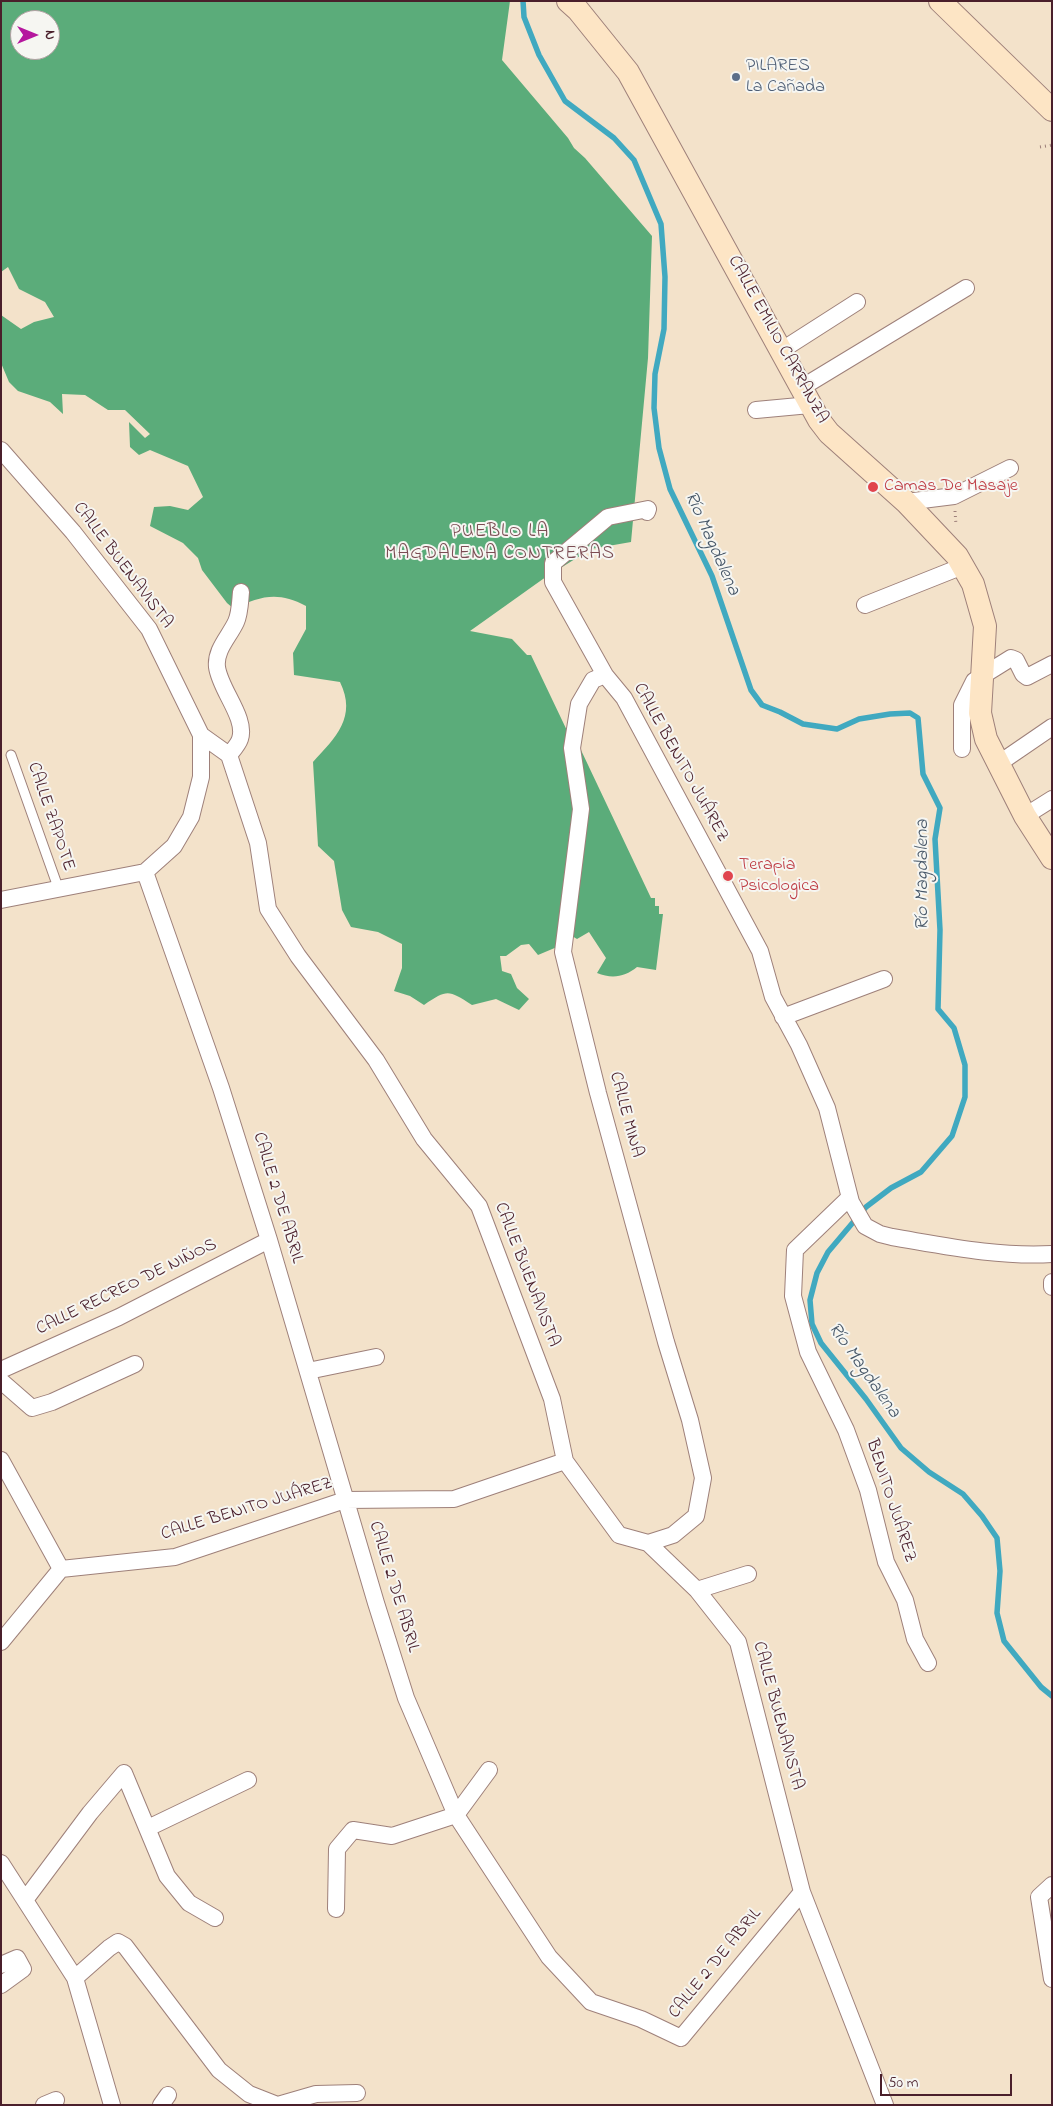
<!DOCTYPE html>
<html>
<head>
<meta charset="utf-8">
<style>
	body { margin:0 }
	#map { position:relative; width:1053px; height:2106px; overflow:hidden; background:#f3e2ca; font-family:"Indie Flower",sans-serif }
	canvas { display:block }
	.frame { position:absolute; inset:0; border:2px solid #4a1f2b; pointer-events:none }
	.north { position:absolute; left:10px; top:10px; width:50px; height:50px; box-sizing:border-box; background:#f6f6f2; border:1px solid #b1a0a2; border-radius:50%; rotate:90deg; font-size:14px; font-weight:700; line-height:20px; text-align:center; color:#4a1f2b }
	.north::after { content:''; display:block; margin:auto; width:18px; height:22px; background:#b5179e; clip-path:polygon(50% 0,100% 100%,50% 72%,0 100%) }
	.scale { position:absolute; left:880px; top:2074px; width:132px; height:22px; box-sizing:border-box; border:2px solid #4a1f2b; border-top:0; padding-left:6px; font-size:15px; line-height:18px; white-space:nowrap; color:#4a1f2b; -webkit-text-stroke:4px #f6f6f2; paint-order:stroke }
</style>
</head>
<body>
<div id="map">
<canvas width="1053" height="2106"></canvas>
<div class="frame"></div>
<div class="north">N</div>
<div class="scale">50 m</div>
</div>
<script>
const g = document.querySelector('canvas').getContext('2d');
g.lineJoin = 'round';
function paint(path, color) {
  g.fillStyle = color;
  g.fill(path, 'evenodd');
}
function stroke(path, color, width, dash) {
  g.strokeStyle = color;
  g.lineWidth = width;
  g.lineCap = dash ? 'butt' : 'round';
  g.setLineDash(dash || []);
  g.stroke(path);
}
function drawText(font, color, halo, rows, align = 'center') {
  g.font = font + ' "Indie Flower",sans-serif';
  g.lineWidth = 4;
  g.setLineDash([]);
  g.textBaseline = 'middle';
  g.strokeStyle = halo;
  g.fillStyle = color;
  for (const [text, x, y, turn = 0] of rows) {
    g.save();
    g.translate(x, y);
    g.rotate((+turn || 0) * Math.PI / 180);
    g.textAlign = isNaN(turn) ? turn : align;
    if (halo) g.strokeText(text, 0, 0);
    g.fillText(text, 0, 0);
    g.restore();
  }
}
const forest = new Path2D(`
	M1,1H510L502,60L568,138L574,148L585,158L652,236L648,358L631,542L591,549L543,579L470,631L512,639L527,655H531L571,739L580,748L651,898H655V906H659V914H663L656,970L637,967C625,977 612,979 597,973L606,958L589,932L577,939L562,930L557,947L538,955L529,944L521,945L506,956H500L502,971L511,974L517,988L529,999L519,1010L496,999L472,1005C448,990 448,989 424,1005L410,996L394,991L402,968V944L378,932L351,927L342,910L334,861L318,846L313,762C336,737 357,717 340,682L294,675L293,653L306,629V606C278,591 260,596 234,609L227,603L202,570L198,558L183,543L150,526L154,507L170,506L188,510L203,497L188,466L150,450L139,455L130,447L129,422L145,438L150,434L125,410H108L85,395L62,394L63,414L50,402L18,391L9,382L1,363V315L21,329L34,322L54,317L45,302L19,289L8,267L1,272ZM20,20H50V50H20Z`);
const stream = new Path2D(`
	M523,1L524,17L539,55L565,101L614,138L634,160L661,224L665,277L664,329L655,374L654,408L659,448L670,489L712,576L751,690L762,705L780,712L803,724L837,729L859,719L890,714L910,713L918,718L923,774L940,808L935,839L940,930L938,1009L954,1028L965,1065V1097L952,1136L921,1172L891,1188L866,1207L828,1252L817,1273L810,1300L812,1324L821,1343L866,1399L901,1448L929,1472L963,1494L982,1516L997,1538L1000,1571L997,1613L1004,1641L1041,1687L1052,1696`);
const path = new Path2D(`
	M1040,147L1052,145
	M955,511L956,525`);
const lane = new Path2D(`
	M11,755L59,890`);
const street = new Path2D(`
	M782,350L857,302
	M801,388L966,288
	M756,410L810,405
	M1,450L73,532L149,629L201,735L229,755L258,843L268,909L298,956L376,1060L424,1139L479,1206L552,1399L565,1461L619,1535L648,1543L697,1590L738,1642L802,1892L885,2105
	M906,502L954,496L1010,468
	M647,512L648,509L608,517L553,563V582L605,675L624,698L760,951L773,997L799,1045L827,1108L851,1202L865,1226L880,1234L892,1237C946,1246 997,1257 1052,1254
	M865,605L963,566
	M605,675L593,680L579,704L572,748L581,809L563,952L598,1093L666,1342L690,1420L703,1478L696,1516L673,1535L648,1543
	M962,749V705L974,681L1011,658L1016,660L1023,674L1027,677L1052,664
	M229,755C233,750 238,745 240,739C247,718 220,690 217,667C215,650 229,637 236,622C240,613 240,602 241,592
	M998,764L1052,727
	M1025,816L1052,799
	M145,872L221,1088L269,1240L376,1603L406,1698L456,1815L549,1957L591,2002L641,2019L681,2038L802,1892
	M1,900L145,872L174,846L191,817L201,777V735
	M783,1017L884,979
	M849,1198L795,1250L793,1296L808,1352L846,1430L868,1490L886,1562L905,1600L915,1639L928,1663
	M1052,1282V1287
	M1,1370L119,1317L269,1240
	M308,1371L376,1357
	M1,1381L32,1408L52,1402L135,1364
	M1,1460L61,1569
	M697,1590L748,1574
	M1,1642L61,1569L175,1557L345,1500L454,1499L565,1461
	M148,1828L248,1780
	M1,1863L75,1978L112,2105
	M1052,1885L1039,1897L1052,1979
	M25,1900L90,1813L124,1773L167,1876L189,1903L215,1918
	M336,1909L337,1849L353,1830L392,1836L456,1815L489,1770
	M1,1965L17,1958L23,1969L1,1985
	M75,1978L109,1948L118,1942L125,1946L219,2070L249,2094L277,2105
	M44,2105L56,2100
	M161,2105L168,2095
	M278,2105L316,2094L357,2093`);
const secondary = new Path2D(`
	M568,1L578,10L628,72L819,420L829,433L906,502L957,556L973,584L985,626L980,713L986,739L1025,816L1052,858
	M940,1L1052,110`);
const markers = [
	[736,77,5,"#5c6f8a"],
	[873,487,6,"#e0444e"],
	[728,876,6,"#e0444e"]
];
const serviceNames = [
	["PILARES",746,67],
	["La Cañada",746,88]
];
const streetNames = [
	["CALLE EMILIO CARRANZA",777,340,61],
	["CALLE BUENAVISTA",122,566,53],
	["CALLE BENITO JUÁREZ",680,763,61],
	["CALLE ZAPOTE",50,817,71],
	["CALLE MINA",625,1115,75],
	["CALLE 2 DE ABRIL",277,1198,73],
	["CALLE BUENAVISTA",526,1275,69],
	["CALLE RECREO DE NIÑOS",127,1288,-26],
	["BENITO JUÁREZ",890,1501,72],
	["CALLE BENITO JUÁREZ",247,1510,-17],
	["CALLE 2 DE ABRIL",393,1587,73],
	["CALLE BUENAVISTA",777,1716,75],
	["CALLE 2 DE ABRIL",716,1964,-51]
];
const healthNames = [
	["Camas De Masaje",884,487],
	["Terapia",739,866],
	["Psicologica",739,887]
];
const neighbourhoodNames = [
	["PUEBLO LA",500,533],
	["MAGDALENA CONTRERAS",500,555]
];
const waterNames = [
	["Río Magdalena",711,544,66],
	["Río Magdalena",924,875,-90],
	["Río Magdalena",863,1371,55]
];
paint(forest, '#5bac7a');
stroke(stream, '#40a9c0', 5.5);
stroke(lane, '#9e807a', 11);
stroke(street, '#9e807a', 18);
stroke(secondary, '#9e807a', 24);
stroke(path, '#9e807a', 3, [1, 4]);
stroke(lane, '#fff', 9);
stroke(street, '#fff', 16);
stroke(secondary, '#fde5c5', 22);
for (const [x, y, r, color] of markers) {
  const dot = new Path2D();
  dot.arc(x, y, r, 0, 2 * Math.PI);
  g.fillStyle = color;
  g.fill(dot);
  stroke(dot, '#f6f6f2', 2);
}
drawText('18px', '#4e5e75', '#f6f6f2', serviceNames, 'left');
drawText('18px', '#4a1f2b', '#f6f6f2', streetNames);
drawText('18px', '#be3a42', '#f6f6f2', healthNames, 'left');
g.letterSpacing = '1px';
drawText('19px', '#7b4c53', '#f6f6f2', neighbourhoodNames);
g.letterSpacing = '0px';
drawText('italic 19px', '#465667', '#f6f6f2', waterNames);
</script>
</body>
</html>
